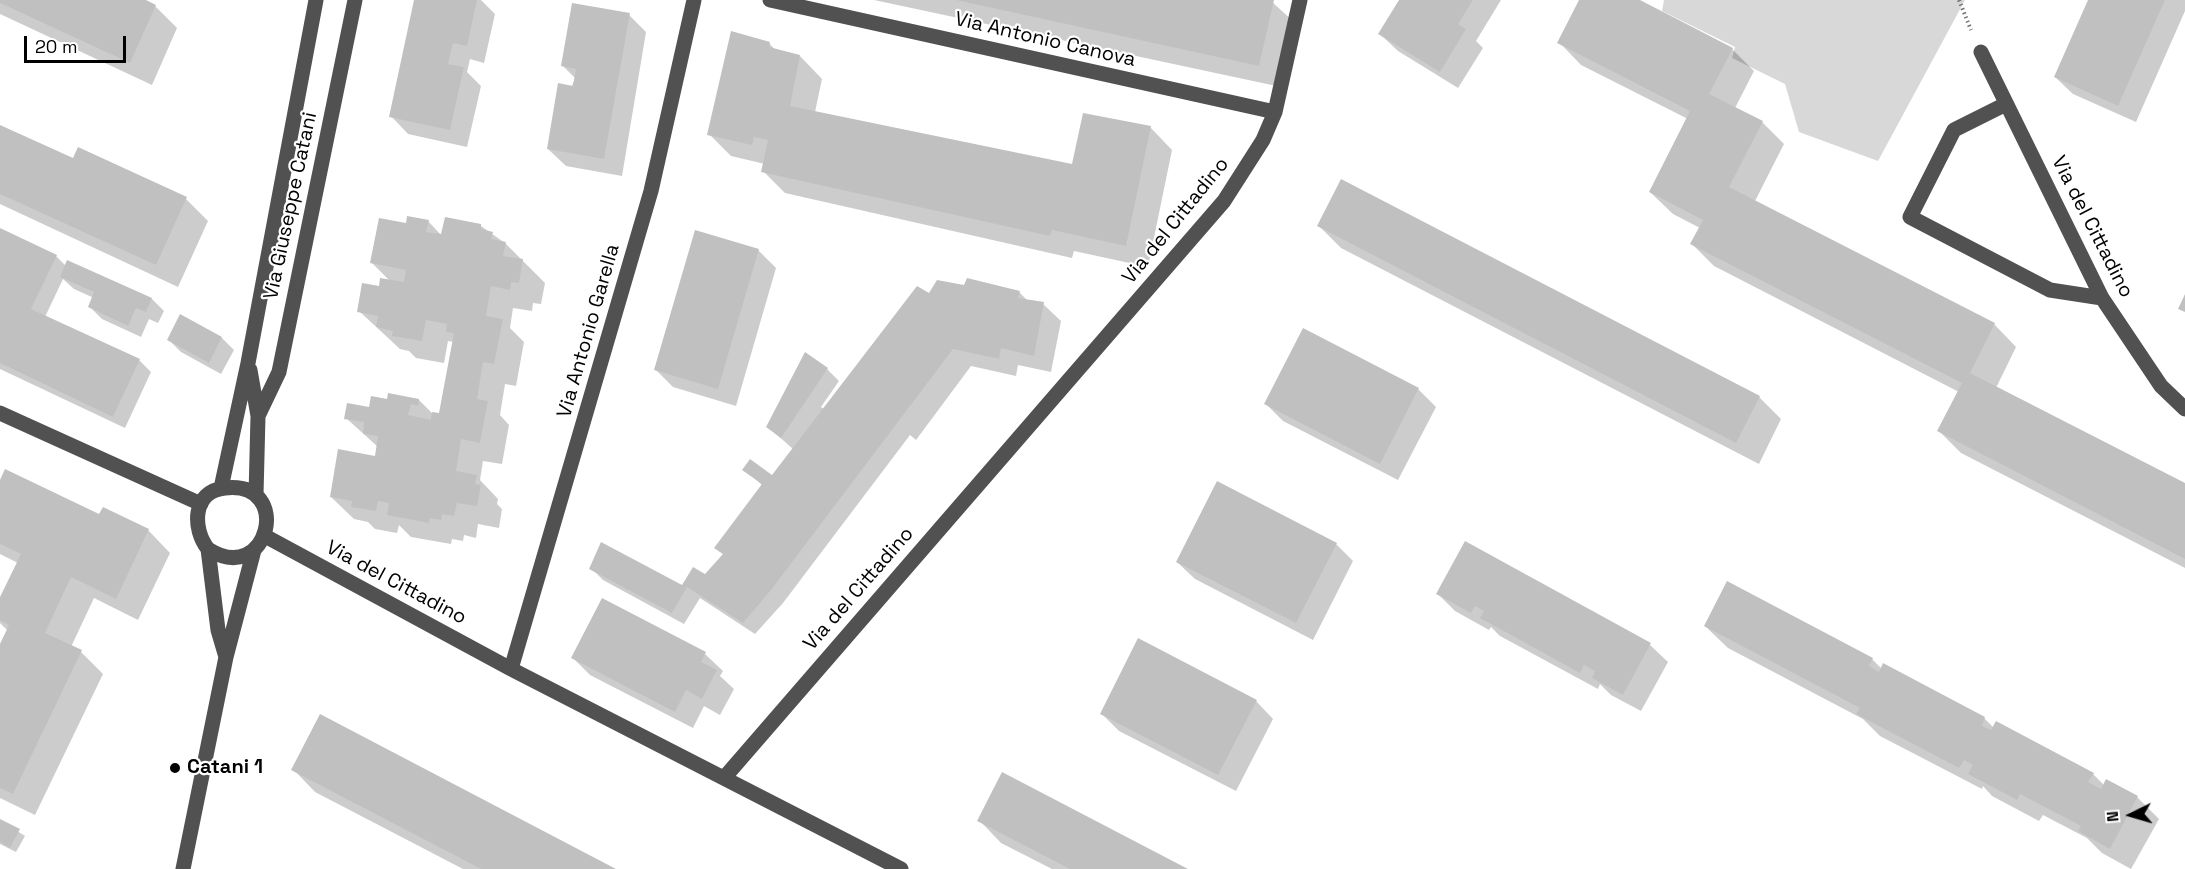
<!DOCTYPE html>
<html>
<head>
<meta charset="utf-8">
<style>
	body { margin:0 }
	#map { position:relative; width:2185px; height:869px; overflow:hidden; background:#fff; font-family:"Space Grotesk",sans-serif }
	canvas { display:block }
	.north { position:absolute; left:2101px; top:785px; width:60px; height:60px; -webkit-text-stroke:4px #fff; paint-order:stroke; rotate:265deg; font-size:16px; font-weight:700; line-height:24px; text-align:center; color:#000 }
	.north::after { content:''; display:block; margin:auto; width:21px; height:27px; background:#000; clip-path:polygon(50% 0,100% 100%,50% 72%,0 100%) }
	.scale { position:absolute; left:24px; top:36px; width:102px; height:27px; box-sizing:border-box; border:3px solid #000; border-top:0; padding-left:8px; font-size:18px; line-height:21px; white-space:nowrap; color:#000; -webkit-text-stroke:4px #fff; paint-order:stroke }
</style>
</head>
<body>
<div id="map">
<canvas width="2185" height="869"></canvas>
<div class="north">N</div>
<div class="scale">20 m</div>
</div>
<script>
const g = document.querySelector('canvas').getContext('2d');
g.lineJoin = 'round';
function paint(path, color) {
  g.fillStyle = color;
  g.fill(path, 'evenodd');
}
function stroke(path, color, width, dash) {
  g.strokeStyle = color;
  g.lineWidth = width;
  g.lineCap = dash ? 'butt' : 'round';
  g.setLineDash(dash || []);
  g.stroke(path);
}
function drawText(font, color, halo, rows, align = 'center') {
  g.font = font + ' "Space Grotesk",sans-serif';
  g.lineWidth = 4.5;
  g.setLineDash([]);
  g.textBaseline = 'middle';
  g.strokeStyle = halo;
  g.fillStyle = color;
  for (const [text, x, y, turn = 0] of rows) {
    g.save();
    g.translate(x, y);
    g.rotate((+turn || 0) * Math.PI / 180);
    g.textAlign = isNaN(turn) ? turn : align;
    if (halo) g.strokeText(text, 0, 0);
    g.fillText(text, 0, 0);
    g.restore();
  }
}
const green = new Path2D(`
	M1664,0H1965L1878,161L1799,132L1785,84L1732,58L1735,47L1662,11Z`);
const shadow = new Path2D(`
	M0,0H142L155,6L177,28L152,85L0,14Z
	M415,0H481L495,14L484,63L470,59L467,72L481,86L467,147L408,134L391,116Z
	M874,0H1270L1295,23L1281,87Z
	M1401,0H1501L1476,41L1483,48L1458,88L1398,51L1380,34Z
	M1581,0H1637L1732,49L1754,71L1735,108L1762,122L1784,144L1755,201L1994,324L2016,347L1996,388L2185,485V568L1961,453L1939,431L1959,392L1714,266L1692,244L1700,228L1673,214L1650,192L1688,119L1581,65L1559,42Z
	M2089,0H2185V11L2136,122L2073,94L2055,77Z
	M629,15L646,32L622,176L566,166L548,149L575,78L562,65Z
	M769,43L776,51L800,56L822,79L815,112L1073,165L1150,127L1172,150L1148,267L1074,251L1072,258L785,193L763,171L765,164L731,156L709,134Z
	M0,126L74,160L186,199L208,221L178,287L0,204Z
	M428,221L442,236L481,226L505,243L545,283L541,304L533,303L532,311L513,308L510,328L524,342L516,386L505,384L500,415L509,425L502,464L483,461L480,480L498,499L497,504L502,509L499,528L478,524L476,538L464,535L463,541L452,539L451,544L411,537L399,525L397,533L375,529L368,522L354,519L331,497L376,457L378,447L346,418L388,401L419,400L432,413L440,415L454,342L448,341L444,363L416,358L409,351L400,349L359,311L380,287L390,281L372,263L407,224Z
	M1319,226L1759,397L1781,419L1759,464L1341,248Z
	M0,230L56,256L66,266L68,262L152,299L164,311L158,323L149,319L141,337L102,319L90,307L94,298L74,289L63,279L45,317L139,360L151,372L125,428L0,369Z
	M758,250L776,268L736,406L673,387L656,370Z
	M968,280L1020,293L1028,301L1043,304L1061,321L1051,372L1018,365L1016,376L971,366L916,440L910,435L783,603L755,634L700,598L684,624L603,580L591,568L683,587L705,576L724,555L716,547L763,486L744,469L772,477L793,449L768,427L827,369L839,381L821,407L824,409L930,295L965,287Z
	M181,316L222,338L234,350L221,374L181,352L169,340Z
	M1418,389L1436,407L1398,480L1283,421L1266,404Z
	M0,484L148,530L170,553L138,620L94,598L71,647L81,652L103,674L35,815L0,798V648L8,631L0,623V601L18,563L0,554Z
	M1465,543L1650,645L1668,662L1641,711L1611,695L1600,684L1598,689L1500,636L1491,627L1489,630L1455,611L1438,594Z
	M1336,544L1353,561L1313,640L1195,579L1177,562Z
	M602,600L705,654L723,671L720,676L734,689L720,715L704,706L693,728L590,675L573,658Z
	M1705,626L1872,659L1882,669L1984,718L1994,728L2093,774L2104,785L2137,797L2159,819L2131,869L2102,853L2087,838L2043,815L2039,821L1992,796L1983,786L1982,789L1880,736L1863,719L1728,648Z
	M1256,701L1273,719L1236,791L1119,731L1101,713Z
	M293,769L613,869H463L315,792Z
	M0,820L25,836L16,852L0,844Z
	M979,820L1185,869H1052L1001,843Z`);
const building = new Path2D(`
	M0,0H146L156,5L130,63L0,3Z
	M414,0H477L467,46L453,43L448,64L464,67L450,130L389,117Z
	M956,0H1274L1259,66Z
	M1399,0H1473L1458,24L1466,29L1440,72L1378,34Z
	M1579,0H1640L1733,48L1709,94L1763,121L1729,187L1995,323L1970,373L2185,483V559L1937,431L1962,383L1690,244L1703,220L1649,192L1690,111L1557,43Z
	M2088,0H2165L2118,106L2054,77Z
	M572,3L630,13L604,159L547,149L558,83L573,86L576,69L561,66Z
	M731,31L770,42L769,47L800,55L790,106L1072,164L1083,113L1151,126L1126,246L1052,230L1050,236L761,172L768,140L754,137L752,145L707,135Z
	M0,125L73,158L78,147L187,197L156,265L0,194Z
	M1341,179L1760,396L1736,443L1317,226Z
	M407,216L429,220L426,232L441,234L445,217L481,224V229L493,232L491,239L506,242L503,256L523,259L519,283L511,282L510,290L491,286L486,316L503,319L494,364L483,362L477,399L488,401L480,443L461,439L456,471L477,475L475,484L481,485L477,506L457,503L454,516L442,514L441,520L430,518L429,523L387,515L389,503L378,501L376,511L351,507L352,501L330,497L338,449L375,456L378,436L363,434L364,422L344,419L347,403L369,407L371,396L387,399L388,393L419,399L418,406L411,404L408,415L431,420L432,412L439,413L454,333L446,332L447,324L426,320L422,341L392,336L393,331L376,327L378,316L357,312L362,283L379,286L380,278L404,282L406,270L370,263L379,218L406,223Z
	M0,228L57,255L31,309L140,359L113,417L0,363Z
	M695,230L759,249L718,389L654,370Z
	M67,260L152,298L146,312L136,308L128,326L88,307L94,292L60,277Z
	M967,278L1020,291L1018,298L1044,302L1034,356L1001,348L999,359L953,349L771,590L743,623L687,587L672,613L589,569L601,542L682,585L693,567L705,574L723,554L714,548L762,484L742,470L750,459L772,475L917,286L929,293L937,280L964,285Z
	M2185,294V312L2178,309Z
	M180,314L222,337L209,363L167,340Z
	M1303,328L1419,388L1380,464L1264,404Z
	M805,352L828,368L781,438L766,427Z
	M5,469L99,514L103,507L149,529L116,599L71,577L45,633L82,650L13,794L0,788V644L9,625L0,620V597L21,554L0,544V480Z
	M1217,481L1337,543L1296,623L1176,562Z
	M1465,541L1651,643L1623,695L1592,678L1595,671L1584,665L1580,673L1480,618L1484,611L1475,606L1471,613L1436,594Z
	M1727,581L1873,658L1869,666L1879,672L1883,663L1985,717L1982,726L1991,730L1996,721L2094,773L2088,782L2101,789L2106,779L2138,796L2110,849L2078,831L2081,826L2020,794L2017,800L1968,774L1973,765L1964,760L1959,768L1856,714L1860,708L1704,626Z
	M602,598L706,652L701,662L717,670L702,699L686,690L675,712L571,658Z
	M1138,638L1257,700L1218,775L1100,714Z
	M320,714L616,869H481L291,770Z
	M1002,772L1188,869H1070L977,821Z
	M0,819L20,829L10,848L0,842Z`);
const path = new Path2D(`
	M1959,0L1971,30`);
const minor = new Path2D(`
	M770,0L1275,112
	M1981,52L2102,298L2161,386L2185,409
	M2006,104L1954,130L1910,217L2050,290L2102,298
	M250,370L258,416L256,495
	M0,413L201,504
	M258,416L279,372L355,0
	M221,488L248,363L316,0
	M265,536L511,669L901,869
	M208,549C269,588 294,480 225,488C192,491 192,529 208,549L218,630L226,657
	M511,669L651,191L694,0
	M724,778L1224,201L1263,140L1275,112L1300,0
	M183,869L226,657L254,550`);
const markers = [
	[175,768,6,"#000"]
];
const streetNames = [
	["Via Antonio Canova",1045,40,13],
	["Via Giuseppe Catani",291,206,-78],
	["Via del Cittadino",1176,221,-51],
	["Via del Cittadino",2092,227,63],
	["Via Antonio Garella",589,331,-74],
	["Via del Cittadino",396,583,28],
	["Via del Cittadino",859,589,-49]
];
const poiNames = [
	["Catani 1",187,768]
];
paint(green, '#d8d8d8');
paint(shadow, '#0003');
paint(building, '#c0c0c0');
stroke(path, '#737373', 4, [1.5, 3]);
stroke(minor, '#515151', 15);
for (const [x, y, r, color] of markers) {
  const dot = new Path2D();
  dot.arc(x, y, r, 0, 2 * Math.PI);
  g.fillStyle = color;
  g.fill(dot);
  stroke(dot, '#fff', 2);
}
drawText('20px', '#000', '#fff', streetNames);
drawText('bold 20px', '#000', '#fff', poiNames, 'left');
</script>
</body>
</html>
